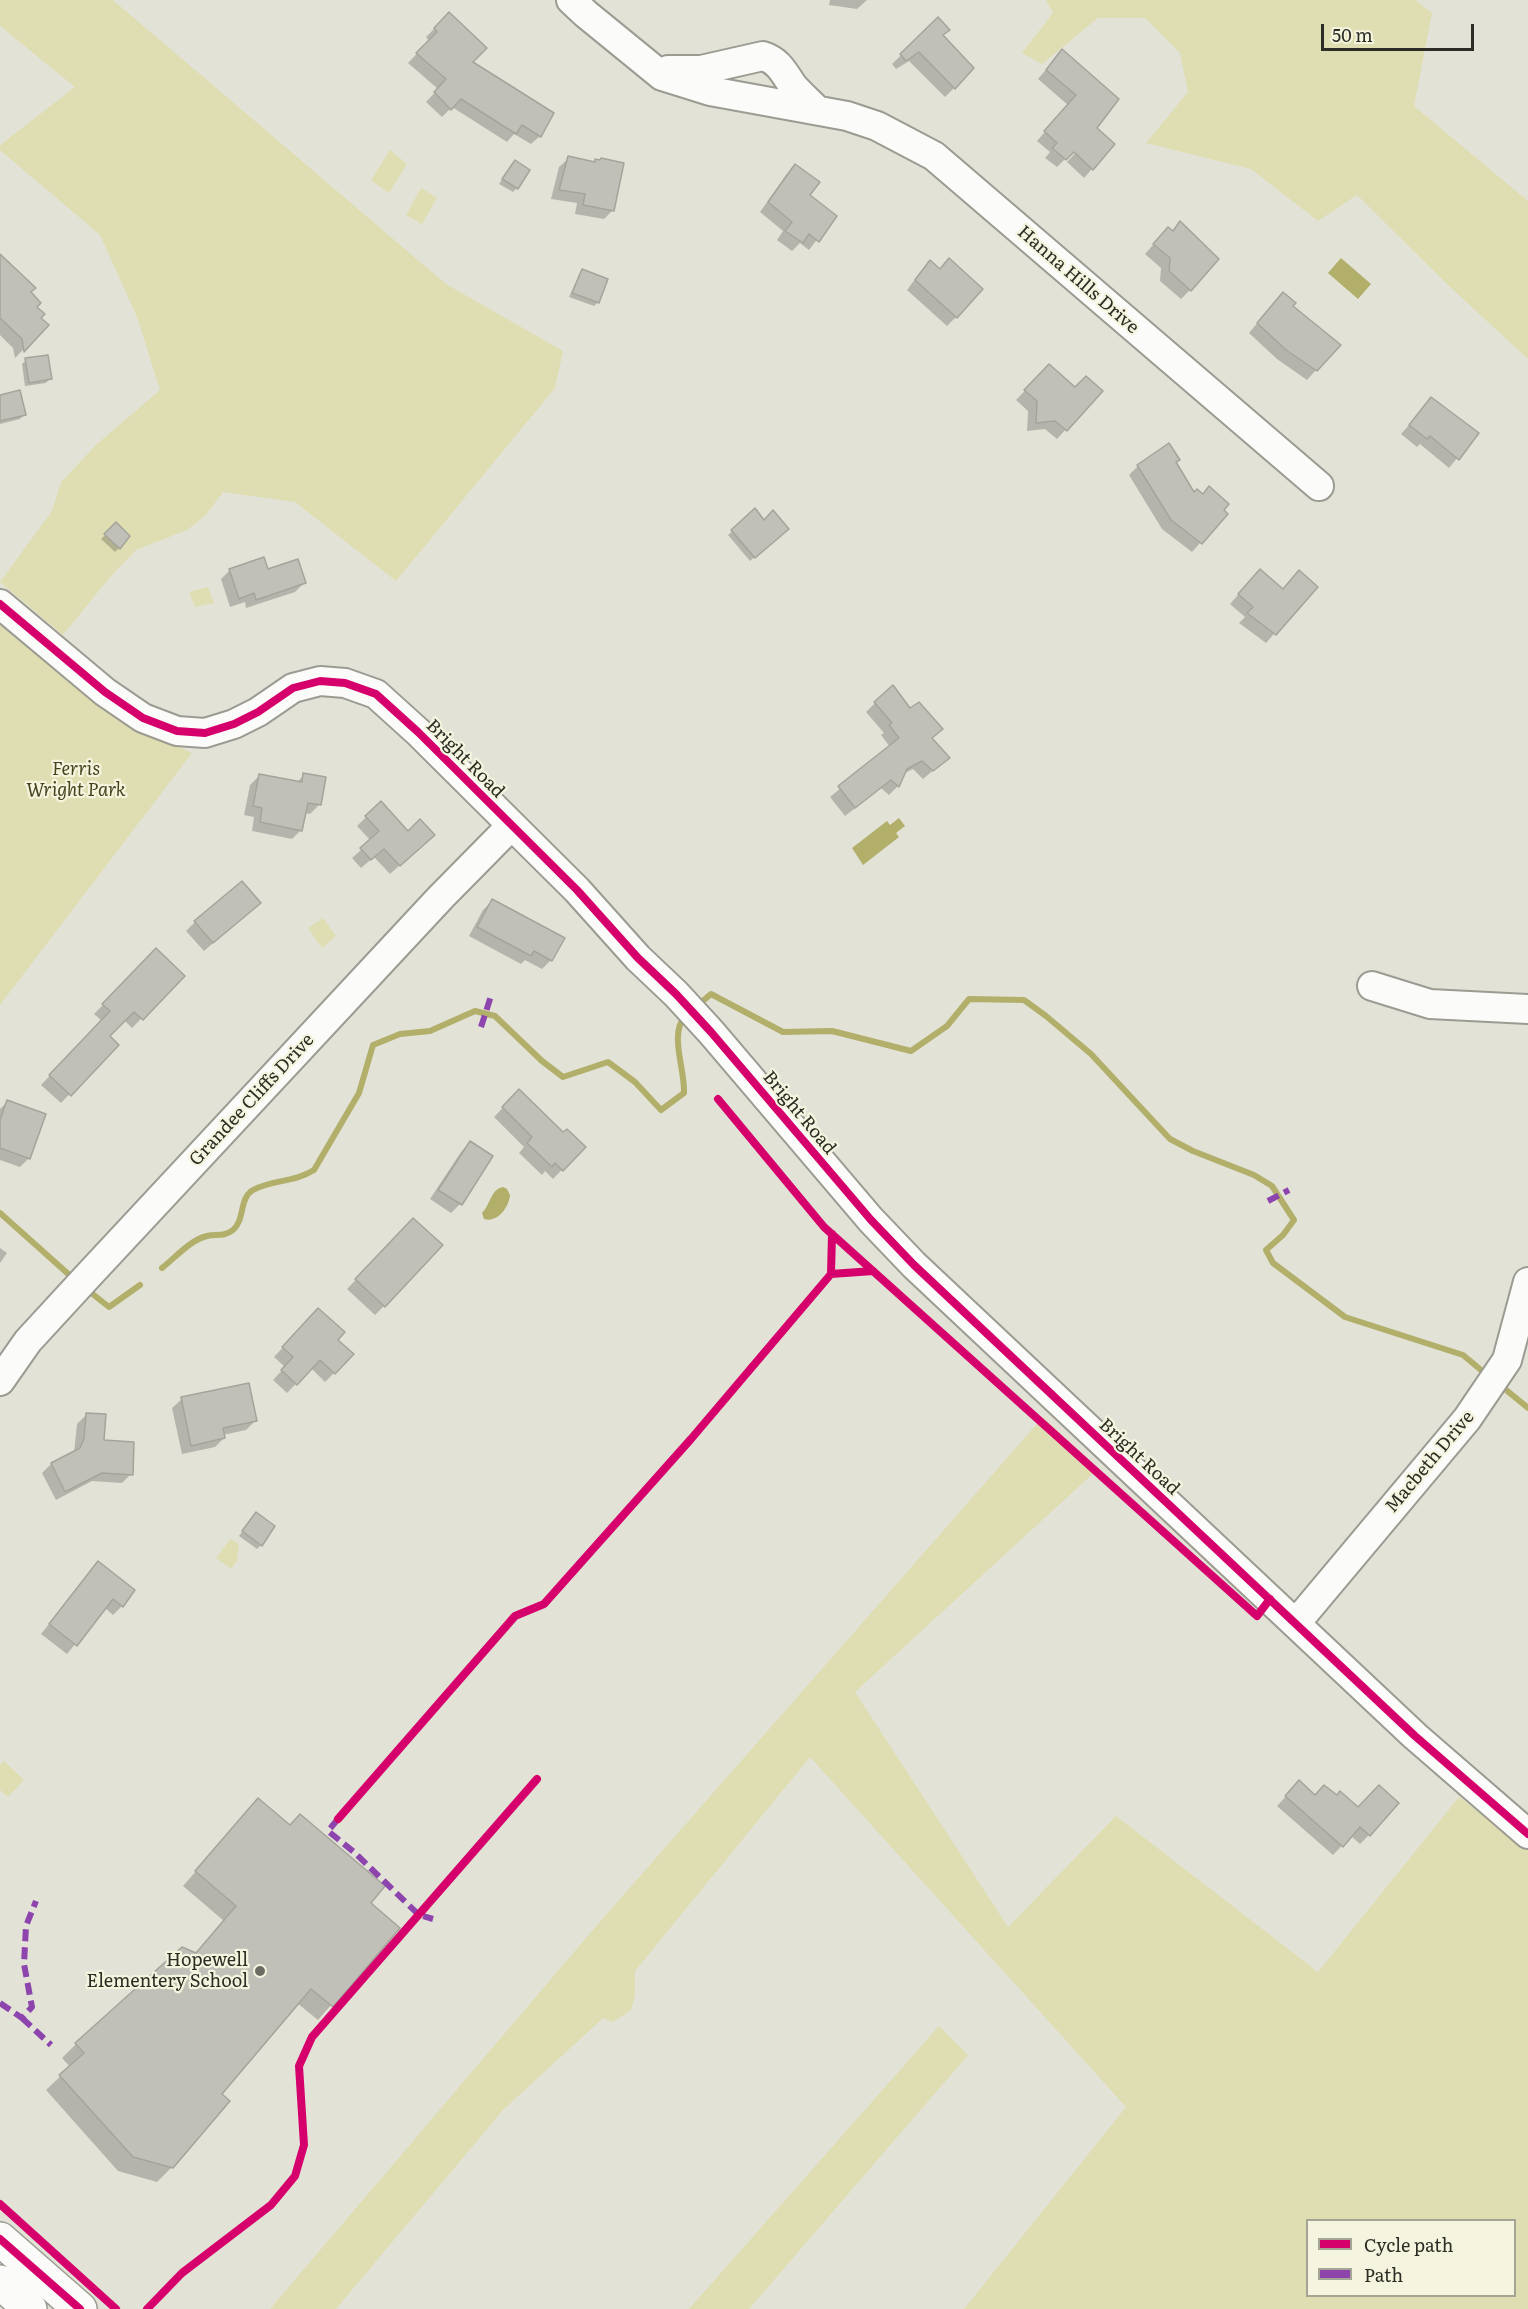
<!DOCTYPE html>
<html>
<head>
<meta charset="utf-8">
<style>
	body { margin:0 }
	#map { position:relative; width:1528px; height:2309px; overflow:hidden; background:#e2e2d7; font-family:Literata,serif }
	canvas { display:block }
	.legend { position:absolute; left:1306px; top:2219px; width:210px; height:78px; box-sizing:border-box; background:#f5f5df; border:2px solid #a5a595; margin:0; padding:8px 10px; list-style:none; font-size:18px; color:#2d2d25 }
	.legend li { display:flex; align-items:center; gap:12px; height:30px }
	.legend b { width:30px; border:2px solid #a5a595 }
	.scale { position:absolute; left:1321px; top:24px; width:153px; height:27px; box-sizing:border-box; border:3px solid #2d2d25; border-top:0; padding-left:8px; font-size:18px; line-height:21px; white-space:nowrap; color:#2d2d25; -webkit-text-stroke:4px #f5f5df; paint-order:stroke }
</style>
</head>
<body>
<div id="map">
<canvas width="1528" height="2309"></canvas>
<ul class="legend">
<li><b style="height:8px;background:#d6006c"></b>Cycle path</li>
<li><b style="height:8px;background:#8e44ad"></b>Path</li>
</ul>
<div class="scale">50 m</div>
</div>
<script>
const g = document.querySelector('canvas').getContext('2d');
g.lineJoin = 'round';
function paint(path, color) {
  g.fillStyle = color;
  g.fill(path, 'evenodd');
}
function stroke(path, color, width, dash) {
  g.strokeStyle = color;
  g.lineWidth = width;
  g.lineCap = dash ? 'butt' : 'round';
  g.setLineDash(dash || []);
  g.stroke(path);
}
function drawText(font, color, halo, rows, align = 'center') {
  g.font = font + ' Literata,serif';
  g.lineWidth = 4.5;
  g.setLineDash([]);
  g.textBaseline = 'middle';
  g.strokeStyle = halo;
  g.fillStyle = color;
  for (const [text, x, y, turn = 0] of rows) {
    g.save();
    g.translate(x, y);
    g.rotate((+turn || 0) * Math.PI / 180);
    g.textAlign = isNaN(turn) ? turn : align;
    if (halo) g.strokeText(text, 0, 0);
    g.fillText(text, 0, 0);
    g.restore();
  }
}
const green = new Path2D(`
	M0,0H113L446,284L563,351L555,388L396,581L295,502L223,492L205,516L187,530L136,550L110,577L63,635L0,582L52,511L61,482L98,443L160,390L137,317L100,235L0,150V145L75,87L0,26Z
	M1046,0H1415L1432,13L1414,106L1528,201V359L1449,286L1357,195L1318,221L1251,169L1146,143L1188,92L1180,53L1145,18H1098L1042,64L1022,53L1053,13Z
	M390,150L407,164L389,193L371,180Z
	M421,188L437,198L422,224L406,215Z
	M208,587L214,603L195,607L189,592Z
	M0,625L107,712L192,753L0,1005Z
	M323,918L336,936L322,948L308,928Z
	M1043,1417L1098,1469L855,1692L1008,1927L1116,1816L1318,1972L1459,1797L1528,1850V2309H964L1126,2107L810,1757L635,1971V1996L631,2010L613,2022L603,2018L503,2110L336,2309H270L591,1932ZM1308,2220H1514V2296H1308Z
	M230,1539L239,1544L237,1561L231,1569L216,1558Z
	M4,1761L24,1780L8,1797L0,1790V1765Z
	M939,2026L968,2055L749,2309H689Z`);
const water = new Path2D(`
	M1341,258L1371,284L1358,299L1328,273Z
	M899,818L905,826L896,833L899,837L863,865L852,848L887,821L890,825Z
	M503,1187L507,1189L510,1195C509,1208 497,1223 484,1219L482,1213C491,1204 490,1190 503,1187Z`);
const shadow = new Path2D(`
	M830,0H867L857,9L829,5Z
	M449,14L471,63L540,136L531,144L514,134L507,142L452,107L442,117L426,102L438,89L408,63L429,41L426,37Z
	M938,19L948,30L942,36L954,88L945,97L909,61L896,69L892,64Z
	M1062,51L1095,129L1092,169L1084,178L1067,162L1080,148L1078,146L1057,167L1045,158L1050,152L1037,141L1068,105L1038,79Z
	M569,158L593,163L596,161L613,210L604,219L575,214L577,203L551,199L559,167Z
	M511,166L517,188L513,192L499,184Z
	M795,166L808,196L835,216L809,250L800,243L792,251L777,240L783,231L760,212L786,175Z
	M1180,223L1190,290L1181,299L1160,281L1161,268L1145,254L1159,238L1172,232Z
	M0,256L29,292L39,318L47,325L15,358L13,348L0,335Z
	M583,271L598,302L594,306L569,297L579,275Z
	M921,271L956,317L947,326L907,290Z
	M1274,303L1291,307L1316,370L1307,380L1277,359L1249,333Z
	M26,360L50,378L46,383L25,386L22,364Z
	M1040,375L1075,389L1101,391L1057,439L1045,429L1027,431L1028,411L1016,400Z
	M0,396L24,415L20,419L0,424Z
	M1432,399L1477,434L1449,468L1420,444L1417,447L1401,434Z
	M1174,463L1193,494L1202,495L1209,488L1226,514L1192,552L1162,529L1129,475L1138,466Z
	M755,511L763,522L782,533L750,561L728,535Z
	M116,524L119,548L115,552L101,539Z
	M230,570L267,571L305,582L295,592L246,608L245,602L230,607L221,579Z
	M1251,580L1282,591L1315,587L1266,643L1239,623L1245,617L1230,604Z
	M875,703L910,710L948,758L923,779L913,769L903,774L898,786L889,795L881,788L845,816L830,797L890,747L881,735L884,733L866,712Z
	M304,775L319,805L310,814L304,813L301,830L292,839L252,831L254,817L244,815L250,785L259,776L296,783Z
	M366,817L407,833L423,844L390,874L374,857L361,868L352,858L371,841L357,826Z
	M492,901L551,960L542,969L525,960L521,964L469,936L483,910Z
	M259,903L204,951L186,931L195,922Z
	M156,951L183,976L132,1028L124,1020L108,1036L117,1045L61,1103L41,1085L102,1021L94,1014Z
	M519,1091L563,1134L584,1147L553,1179L545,1171L542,1175L519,1153L524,1147L494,1117Z
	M7,1102L29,1158L20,1167L0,1160V1109Z
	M470,1143L491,1156L460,1204L451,1213L430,1199L461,1152Z
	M404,1229L384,1306L375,1315L347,1289Z
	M0,1248L7,1253L0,1263Z
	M309,1319L336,1340L334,1373L325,1382L311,1368L287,1393L273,1380L285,1367L274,1357Z
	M182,1399L255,1421L246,1430L223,1435L224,1438L215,1447L182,1454L172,1408Z
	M87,1414L102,1441L131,1474L122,1483L92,1481L56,1500L42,1473L51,1464L74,1453L77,1424Z
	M252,1518L261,1545L257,1549L239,1536Z
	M98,1563L122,1606L113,1615L105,1608L67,1654L41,1634Z
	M1324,1787L1369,1835L1360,1844L1351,1836L1333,1855L1277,1806L1290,1792L1315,1796Z
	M258,1800L398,1928L318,2020L297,2003L220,2094L172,2167L157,2182L118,2171L46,2090L70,2067L62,2058L76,2044L182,1948L195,1954L224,1921L183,1886Z`);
const stream = new Path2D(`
	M698,1005L711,994L783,1032L832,1031L911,1051L947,1026L969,999L1024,1000L1046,1016L1091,1054L1170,1139L1193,1151L1254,1175L1272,1186L1294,1220L1283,1235L1266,1250L1273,1263L1345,1317L1463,1355L1487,1375
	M0,1213L75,1280
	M162,1268C175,1258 190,1240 207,1236C217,1234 224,1237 233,1230C245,1220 239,1198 253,1190C273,1179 293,1183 314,1170L359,1093L373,1045L400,1034L430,1031L475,1011L495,1016L542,1061L563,1077L608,1062L635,1082L661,1110L684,1093C685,1068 669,1035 685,1016
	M85,1288L109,1307L140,1285
	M1500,1385L1528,1408`);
const building = new Path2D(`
	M449,12L487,48L473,62L554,113L541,137L522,125L516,134L461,99L451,110L434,92L446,79L416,53L437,32L434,28Z
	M938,17L950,30L943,35L974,68L955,89L919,52L906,61L900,54Z
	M1062,49L1119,99L1097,128L1115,144L1093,170L1074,152L1066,160L1052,148L1057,143L1044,131L1076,95L1046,70Z
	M568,156L595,162V159L600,160L601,158L624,163L614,211L583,205L585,194L559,190Z
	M515,160L530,170L518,189L502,179Z
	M795,164L820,182L810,195L837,216L819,242L809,234L803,243L785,231L792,222L768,202Z
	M1180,221L1219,259L1191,291L1169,271L1170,258L1153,244L1168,227L1173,231Z
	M0,254L36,288L31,292L41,303L37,307L45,314L41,318L49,325L24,352L22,339L0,318Z
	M949,258L983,289L957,318L915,280L930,260L940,269Z
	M582,269L608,279L599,303L572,293Z
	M1283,292L1296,303L1293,306L1341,345L1317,371L1286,350L1257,323Z
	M48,355L52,379L29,383L25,358Z
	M1049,364L1075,387L1086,376L1103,391L1067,431L1055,421L1036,423L1037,401L1024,390Z
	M20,390L26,415L0,421V395Z
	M1431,397L1479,433L1459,460L1430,436L1427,439L1409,425Z
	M1169,443L1180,460L1176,462L1194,492L1197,489L1203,494L1209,486L1229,504L1224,510L1228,514L1202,544L1171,520L1137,465Z
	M755,508L764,520L773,510L789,529L755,558L731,530Z
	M116,522L130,536L120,549L104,534Z
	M264,557L268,569L298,559L306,583L256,600L254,593L239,599L229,569Z
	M1260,569L1283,589L1299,570L1318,587L1276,635L1247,613L1253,607L1238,594Z
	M893,685L910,708L919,702L943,729L932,738L950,758L933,771L922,761L907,769L899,787L891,780L855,808L838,786L899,738L889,725L892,723L874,702Z
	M303,773L326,777L321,805L308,803L302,831L260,822L262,808L253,806L259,774L302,782Z
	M381,801L408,831L420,819L435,835L400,866L384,849L371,860L360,848L379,831L365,816Z
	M242,881L261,903L213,943L194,921Z
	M492,899L565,938L552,961L534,951L531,956L477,927Z
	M156,948L185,976L143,1020L134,1012L110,1036L119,1045L71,1096L49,1075L110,1011L102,1004Z
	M519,1089L563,1132L567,1129L586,1147L563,1171L555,1163L552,1167L527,1143L532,1137L502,1107Z
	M7,1100L46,1114L30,1159L0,1148V1120Z
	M470,1141L493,1156L462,1205L438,1190Z
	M413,1218L443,1245L385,1307L355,1279Z
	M318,1308L345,1332L338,1340L354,1354L335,1374L320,1360L297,1385L281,1370L293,1357L282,1347Z
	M249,1383L257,1421L223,1428L225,1438L191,1446L181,1397Z
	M86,1413L106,1414L104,1440L134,1442L133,1475L102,1473L65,1492L51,1463L80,1448L84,1439Z
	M256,1512L275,1526L262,1546L242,1531Z
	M98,1561L135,1590L123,1607L113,1599L77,1646L49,1624Z
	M1299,1780L1315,1795L1324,1785L1337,1795L1340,1791L1358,1807L1379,1785L1399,1803L1370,1836L1360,1827L1343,1847L1285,1796Z
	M258,1798L290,1825L300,1814L385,1886L371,1903L400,1928L333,2007L311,1989L222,2094L230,2101L173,2168L133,2157L59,2075L84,2053L75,2043L182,1947L196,1953L236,1906L195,1871Z`);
const minor = new Path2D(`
	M571,0L586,14L662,76L710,91L847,116L877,126L934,156L1319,486
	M668,70H701L763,56C779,61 784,73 793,86C800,94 809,102 817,110
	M0,604L105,692L143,718L177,731L205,733L234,724L258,712L293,688L320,681L345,683L376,694L418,732L577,890L638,958L676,994L711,1032L871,1220L914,1265L1415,1736L1528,1834
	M1372,986L1430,1004L1528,1009
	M0,1381L28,1341L86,1278L441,897L511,826
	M1296,1623L1467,1419L1507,1360L1528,1282`);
const major = new Path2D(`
	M0,2239L80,2309
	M0,2282L30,2309`);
const quiet = new Path2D(`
	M481,1027L491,996
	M1268,1201L1289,1190
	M338,1819L328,1831L354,1852L419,1915L433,1919
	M0,2003L22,2018L32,2007L24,1964L26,1926L36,1901
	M22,2018L51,2045`);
const cycleway = new Path2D(`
	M0,604L105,692L143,718L177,731L205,733L234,724L258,712L293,688L320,681L345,683L376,694L418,732L577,890L638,958L676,994L711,1032L871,1220L914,1265L1415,1736L1528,1834
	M718,1099L824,1227L1257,1616L1270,1599
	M832,1234L831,1274L873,1271
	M338,1819L515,1616L544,1604L691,1439L831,1274
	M0,2204L116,2309
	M0,2239L80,2309
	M147,2309L182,2273L271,2205L295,2176L304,2145L299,2066L312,2037L537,1779`);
const markers = [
	[260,1971,6,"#6c6c63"]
];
const streetNames = [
	["Hanna Hills Drive",1078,280,41],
	["Bright Road",465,759,45],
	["Grandee Cliffs Drive",252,1100,-47],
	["Bright Road",799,1113,50],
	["Bright Road",1139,1457,43],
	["Macbeth Drive",1430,1462,-50]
];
const parkNames = [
	["Ferris",76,770],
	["Wright Park",76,791]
];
const poiNames = [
	["Hopewell",248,1961],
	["Elementery School",248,1982]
];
paint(green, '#dfdeb2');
paint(water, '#b2af6a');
paint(shadow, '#0003');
stroke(stream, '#b2af6a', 6);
paint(building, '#c0c0b8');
stroke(building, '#a4a49b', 1.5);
stroke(minor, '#9b9b92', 32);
stroke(major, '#9b9b92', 36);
stroke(minor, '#fbfbf9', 28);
stroke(major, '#fbfbf9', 33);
stroke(quiet, '#8e44ad', 6, [12, 6]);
stroke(cycleway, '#d6006c', 8);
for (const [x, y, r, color] of markers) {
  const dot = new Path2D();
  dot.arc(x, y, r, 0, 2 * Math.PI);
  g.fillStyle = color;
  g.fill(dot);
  stroke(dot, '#f5f5df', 2);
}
drawText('18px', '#2d2d25', '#f5f5df', streetNames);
drawText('italic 18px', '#45431c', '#f5f5df', parkNames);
drawText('18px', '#2d2d25', '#f5f5df', poiNames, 'right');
</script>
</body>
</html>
